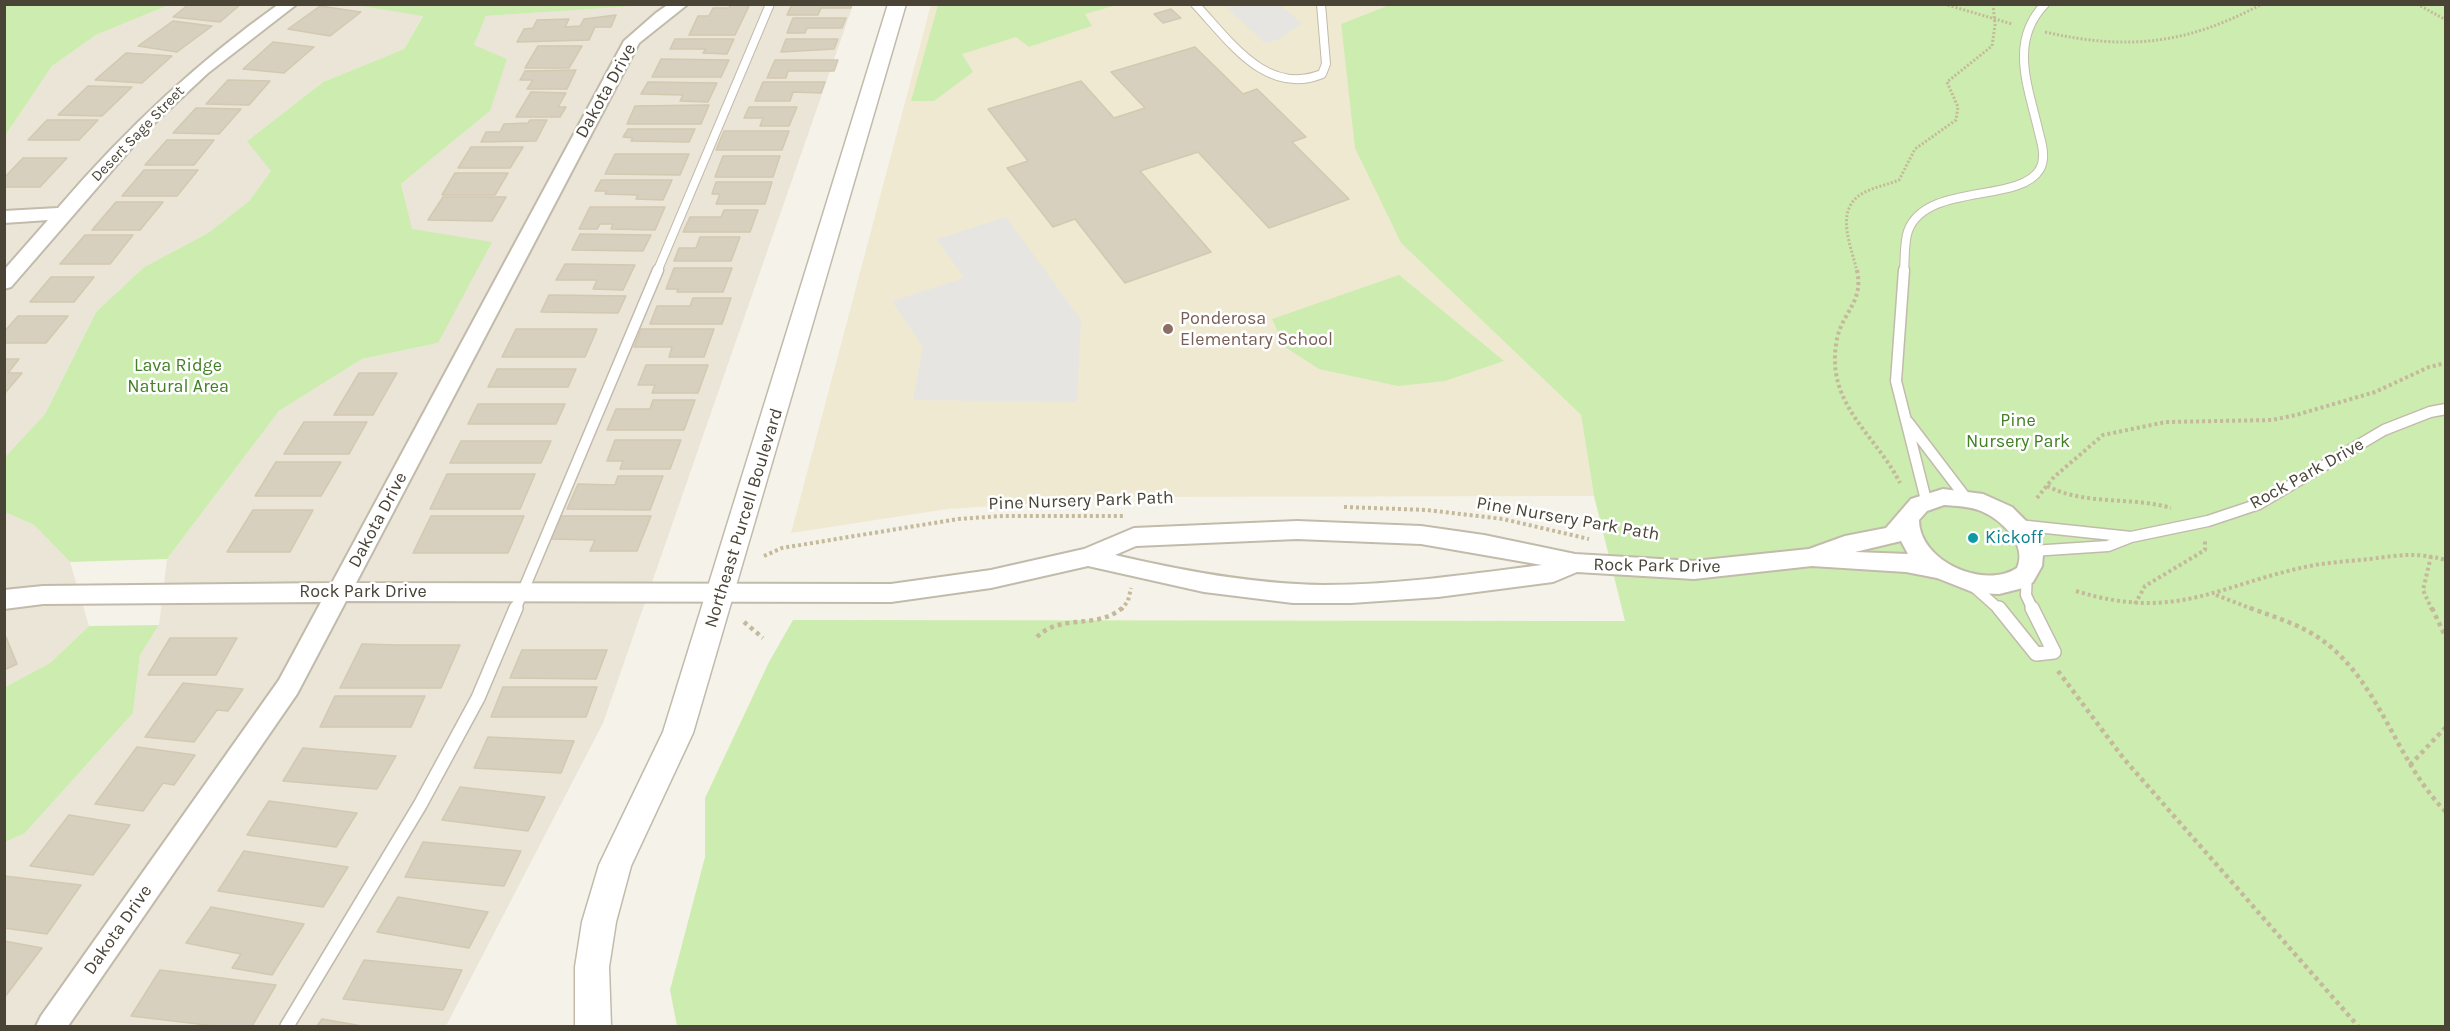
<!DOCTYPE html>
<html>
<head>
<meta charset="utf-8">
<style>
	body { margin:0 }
	#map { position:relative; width:2450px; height:1031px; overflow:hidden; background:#f5f3e9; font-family:Karla,sans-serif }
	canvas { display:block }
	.frame { position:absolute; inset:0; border:6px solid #4a4437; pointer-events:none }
</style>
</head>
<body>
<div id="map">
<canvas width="2450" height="1031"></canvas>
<div class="frame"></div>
</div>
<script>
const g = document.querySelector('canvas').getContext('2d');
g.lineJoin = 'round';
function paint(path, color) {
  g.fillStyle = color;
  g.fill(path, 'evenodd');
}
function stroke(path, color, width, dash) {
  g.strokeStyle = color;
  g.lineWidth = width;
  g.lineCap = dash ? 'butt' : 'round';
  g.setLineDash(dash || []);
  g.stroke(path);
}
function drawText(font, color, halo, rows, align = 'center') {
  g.font = font + ' Karla,sans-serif';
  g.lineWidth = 5;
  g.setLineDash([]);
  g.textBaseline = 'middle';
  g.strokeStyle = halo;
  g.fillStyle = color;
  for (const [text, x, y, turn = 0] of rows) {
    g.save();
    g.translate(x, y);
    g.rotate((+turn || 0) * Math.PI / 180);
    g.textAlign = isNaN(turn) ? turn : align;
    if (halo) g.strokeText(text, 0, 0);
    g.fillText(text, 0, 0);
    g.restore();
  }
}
const residential = new Path2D(`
	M647,4L853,5L603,723L446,1026H5L4,842L25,833L133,713L140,655L159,625L167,559L279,411L362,359L438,343L401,184L490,111L474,45L486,16Z
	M169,5H355L423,15L404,49L323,82L248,140L271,171L249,201L208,233L144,267L96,312L45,414L5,457V136L52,66L96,35Z
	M5,512L34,525L70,562L89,626L50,663L5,687Z`);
const education = new Path2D(`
	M931,4L1392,5L1341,24L1356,148L1401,243L1581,415L1594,496L1134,497L948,509L791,533Z`);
const green = new Path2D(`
	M5,4H169V5L96,35L52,66L5,136Z
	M1392,4L2445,5V1026H677L670,990L705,857V798L769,662L793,620L1625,621L1594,496L1581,415L1401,243L1355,148L1341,24Z
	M355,5H647L486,16L474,45L507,59L490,111L401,184L412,229L492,242L438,343L362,359L279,411L167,559L70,562L34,525L5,512V457L45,414L96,312L144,267L208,233L249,201L271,171L247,141L323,82L404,49L423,16Z
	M938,5V4L1117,5L1085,14L1092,26L1029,47L1016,37L962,54L973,72L934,101H911Z
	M1399,275L1504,361L1445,381L1398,386L1319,369L1285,347L1272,319Z
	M159,625L140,655L133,713L25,833L5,842V687L50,663L89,626Z`);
const parking = new Path2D(`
	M1246,4L1280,5L1302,23L1279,39L1266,44L1227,8Z
	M1006,217L1081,320L1077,402L913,400L923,347L892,301L964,278L937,239Z`);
const building = new Path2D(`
	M189,4H241L220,22L173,17Z
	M731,4H750L735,35H689L698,16H709L713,8H729Z
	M792,4H852L851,8H821L818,15H787Z
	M320,6L361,12L330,36L288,29Z
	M1171,9L1181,18L1163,23L1154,14Z
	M616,15L611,27H595L589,40L517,42L524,29L533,28L537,20L569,19L565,27L580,26L584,19Z
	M793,18H846L842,28H807L805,33H787Z
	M173,21L212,26L177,52L138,46Z
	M675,39H734L727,54L703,53L706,49H670Z
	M786,39H838L834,49L781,52Z
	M273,42L314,47L284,73L243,69Z
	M538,46H582L569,68H525Z
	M1195,47L1243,94L1257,89L1306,137L1292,142L1349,199L1269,228L1198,152L1140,171L1211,252L1125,283L1075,219L1053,227L1007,168L1028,161L988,109L1081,81L1114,118L1145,108L1111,72Z
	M126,53L172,56L142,83L95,80Z
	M661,59L729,60L721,77H652Z
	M775,60H838L834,71H788L786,78H767Z
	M576,70L567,89H527L533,80H520L525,71Z
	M228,80L270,81L249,105L206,104Z
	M648,82L717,83L708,102L680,101L683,95L641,94Z
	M763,82H825L821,93L793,92L790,101H755Z
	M88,86L132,87L102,116L58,115Z
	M531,92L566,93L558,107H566L560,117H516Z
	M709,105L701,124H627L635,106Z
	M749,107H797L789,126H760L763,118H744Z
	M196,108L241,109L219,134L173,133Z
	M47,120H98L79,140H28Z
	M530,120H547L536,141L481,142L486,132H500L504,124L528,123Z
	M628,129H695L689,142L631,141L633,138L623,137Z
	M724,131H789L782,150H716Z
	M167,140H214L194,165H145Z
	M471,147H523L510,168H458Z
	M615,154H689L680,175L605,174Z
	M723,156H780L773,177H715Z
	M23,158H67L40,187H4V178Z
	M144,170H198L177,196H122Z
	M455,173H508L495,195H442Z
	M601,180H672L663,200L636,199L638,195L605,194L607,191H595Z
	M716,182H772L765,204H716L720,194H712Z
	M443,197H506L492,221L428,220Z
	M116,202H163L140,230H92Z
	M590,207H665L655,230L611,229L613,224H600L597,229H579Z
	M724,210H758L750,232H683L690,217H721Z
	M580,234L651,235L643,251L572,250Z
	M85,235H133L110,264H60Z
	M700,237H740L731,261H674L679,248H696Z
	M565,264L635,265L623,290L593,289L597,280H556Z
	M674,268H732L723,292H677L678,289H666Z
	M51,277H94L74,302H30Z
	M549,295L626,296L618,313L541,312Z
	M693,298H731L722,324H650L657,306H690Z
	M18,316H68L46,343H4V332Z
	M516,329H597L585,357H502Z
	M641,329H714L704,357H669L672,347H634Z
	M4,359H19L8,373H22L5,393Z
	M646,365H708L698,393H652L655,385H638Z
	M497,369H576L568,387H488Z
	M359,373H397L373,415H334Z
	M653,400H695L684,430H607L616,409H650Z
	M478,404H565L556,424H468Z
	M304,422H367L349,454H284Z
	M615,440H681L670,469H620L623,461H607Z
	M461,441H551L541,463H450Z
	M276,462H341L321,496H255Z
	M447,474H535L520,509H430Z
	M618,476H663L650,510L567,509L578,484L615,485Z
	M253,510H313L290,552H227Z
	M431,516H524L508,553H413Z
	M561,516H651L637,551H590L595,540L550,539Z
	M6,637L17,664L4,670V638Z
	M170,638H237L216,675H148Z
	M362,644L397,645H460L441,688H340Z
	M522,650H607L596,679L510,678Z
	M183,683L243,689L228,711L217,710L194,742L145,737Z
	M503,687H597L586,717H491Z
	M335,696H425L411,727H320Z
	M488,737L574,741L561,773L474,768Z
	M137,747L195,755L174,785L163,783L143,811L95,804Z
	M303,748L396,756L377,789L283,781Z
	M460,787L545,797L528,831L442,820Z
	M269,801L357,813L336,847L247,835Z
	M69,815L130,825L93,875L30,866Z
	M423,842L521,851L504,886L405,877Z
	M244,851L348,867L323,907L218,891Z
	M4,876L81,885L47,934L4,928Z
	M398,897L488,912L469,948L377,932Z
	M211,907L304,924L272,975L232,968L241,954L186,943Z
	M4,941L42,948L4,998Z
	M364,960L462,970L443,1010L343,999Z
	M160,970L276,985L252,1026H215L131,1016Z
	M322,1019L362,1026H317Z`);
const pathFar2 = new Path2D(`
	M1944,4L2012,24
	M2417,4L2446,20
	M2045,32C2129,51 2187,44 2262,4
	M1857,272C1852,247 1833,210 1863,193C1874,187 1887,185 1899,180L1915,149L1956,120L1958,107L1947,82L1992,46L1995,25L1993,4`);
const pathFar1 = new Path2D(`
	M1857,270C1864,302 1843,311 1837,339C1824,404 1875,433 1900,483
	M2047,486C2086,506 2130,496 2171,508
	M2037,498L2054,477L2103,435L2166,422L2272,420L2296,415L2375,392L2429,367L2446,363
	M1344,507L1427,510L1503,519L1589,539
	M764,556L782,548L958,519L1002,516H1124
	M2431,556L2423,590L2432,610
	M2076,591C2179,623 2220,583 2315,565C2333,562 2352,561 2370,559C2400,555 2416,552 2446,560
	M2216,595L2255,610
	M2135,604L2145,586L2205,550V539
	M1121,610L1128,601L1131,588`);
const path = new Path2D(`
	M2250,608C2275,617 2301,625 2322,640C2381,683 2396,762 2446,812
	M2432,608L2446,638
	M744,622L763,638
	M1037,637C1061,613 1097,630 1122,608
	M2058,671L2124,759L2358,1026
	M2410,765L2446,727`);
const serviceFar2 = new Path2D(`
	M1195,4C1229,40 1266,97 1322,74L1326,64L1321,4
	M657,272L770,4
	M1904,272C1905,259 1904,242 1908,231C1926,182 2020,204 2040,169C2046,158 2042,144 2039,133C2029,88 2008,42 2045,4`);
const serviceFar1 = new Path2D(`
	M1904,270L1896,381L1926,500
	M1908,422L1966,498
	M2018,525L2131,537
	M2032,551L2108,546L2131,537L2208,521L2259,504L2384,430L2430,412L2446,409
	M2027,573L2026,595L2033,610
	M1973,586L2000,610
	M515,610L658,270`);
const service = new Path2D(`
	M1999,608L2036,654L2054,652L2032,608
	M287,1026L420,805L478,698L516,608`);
const minor = new Path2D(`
	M279,4H297L208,73L148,129L11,287L4,289V270L48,220L4,223V211L58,208C124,131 196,63 279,4Z
	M669,4H688L639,43L356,583L891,584L991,570L1084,549L1134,528L1297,521L1421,526L1484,535L1575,554L1694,561L1809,549L1845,536L1886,528L1911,499L1943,489L1983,494L2012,507L2031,526L2043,555L2042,566L2033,582L2023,588L1999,594L1975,593L1937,578L1906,572L1812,566L1694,579L1577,572L1553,582L1438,597L1351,603H1293L1204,592L1088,566L991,588L891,602L346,601L297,694L68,1026H36L41,1016L279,680L321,602L43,604L4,609V590L43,586L332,583L624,41L656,13ZM1944,505C1956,506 1969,506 1981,511C2001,519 2028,545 2017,568C1984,590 1919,561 1919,520L1927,511ZM1297,539L1421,544L1542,565C1469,574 1397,585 1323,585C1253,584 1183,571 1115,555L1136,546ZM1901,541L1908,554L1855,552Z`);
const tertiary = new Path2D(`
	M888,4H906L693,733L631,866L616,922L609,967L611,1026H575V967L582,922L599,865L663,732Z`);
const markers = [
	[1168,329,6,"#8d6e63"],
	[1973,538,6,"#0f9aa8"]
];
const farStreetnames = [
	["Desert Sage Street",138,134,-46]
];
const streetNames = [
	["Dakota Drive",606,91,-61],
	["Rock Park Drive",2307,474,-29],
	["Pine Nursery Park Path",1081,501,-2],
	["Northeast Purcell Boulevard",744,518,-73],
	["Pine Nursery Park Path",1568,519,10],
	["Dakota Drive",378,520,-62],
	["Rock Park Drive",1657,566,1],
	["Rock Park Drive",363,592],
	["Dakota Drive",118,930,-55]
];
const educationNames = [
	["Ponderosa",1180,319],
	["Elementary School",1180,340]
];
const parkNames = [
	["Lava Ridge",178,366],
	["Natural Area",178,387],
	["Pine",2018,421],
	["Nursery Park",2018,442]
];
const cultureNames = [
	["Kickoff",1985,538]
];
paint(residential, '#eae5d7');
paint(education, '#efe9d2');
paint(green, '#cdecb0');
paint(parking, '#e7e5e1');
paint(building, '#d8d0be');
stroke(building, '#d3c8b0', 1.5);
stroke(serviceFar2, '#c2bbab', 10);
stroke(serviceFar1, '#c2bbab', 13);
stroke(service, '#c2bbab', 16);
stroke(minor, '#c2bbab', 4);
stroke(tertiary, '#c2bbab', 3);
stroke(pathFar2, '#c4b99b', 3, [2, 2]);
stroke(pathFar1, '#c4b99b', 4, [3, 3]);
stroke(path, '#c4b99b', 4.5, [4, 4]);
stroke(serviceFar2, '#fff', 8);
stroke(serviceFar1, '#fff', 10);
stroke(service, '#fff', 13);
paint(minor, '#fff');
paint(tertiary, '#fff');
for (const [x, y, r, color] of markers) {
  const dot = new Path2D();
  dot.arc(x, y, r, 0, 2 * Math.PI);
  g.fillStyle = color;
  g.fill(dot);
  stroke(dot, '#fff', 2);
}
drawText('15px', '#4a4437', '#fff', farStreetnames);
drawText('18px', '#4a4437', '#fff', streetNames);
drawText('18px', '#785e54', '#fff', educationNames, 'left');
drawText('18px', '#418025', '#fff', parkNames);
drawText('18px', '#0d838f', '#fff', cultureNames, 'left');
</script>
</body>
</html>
